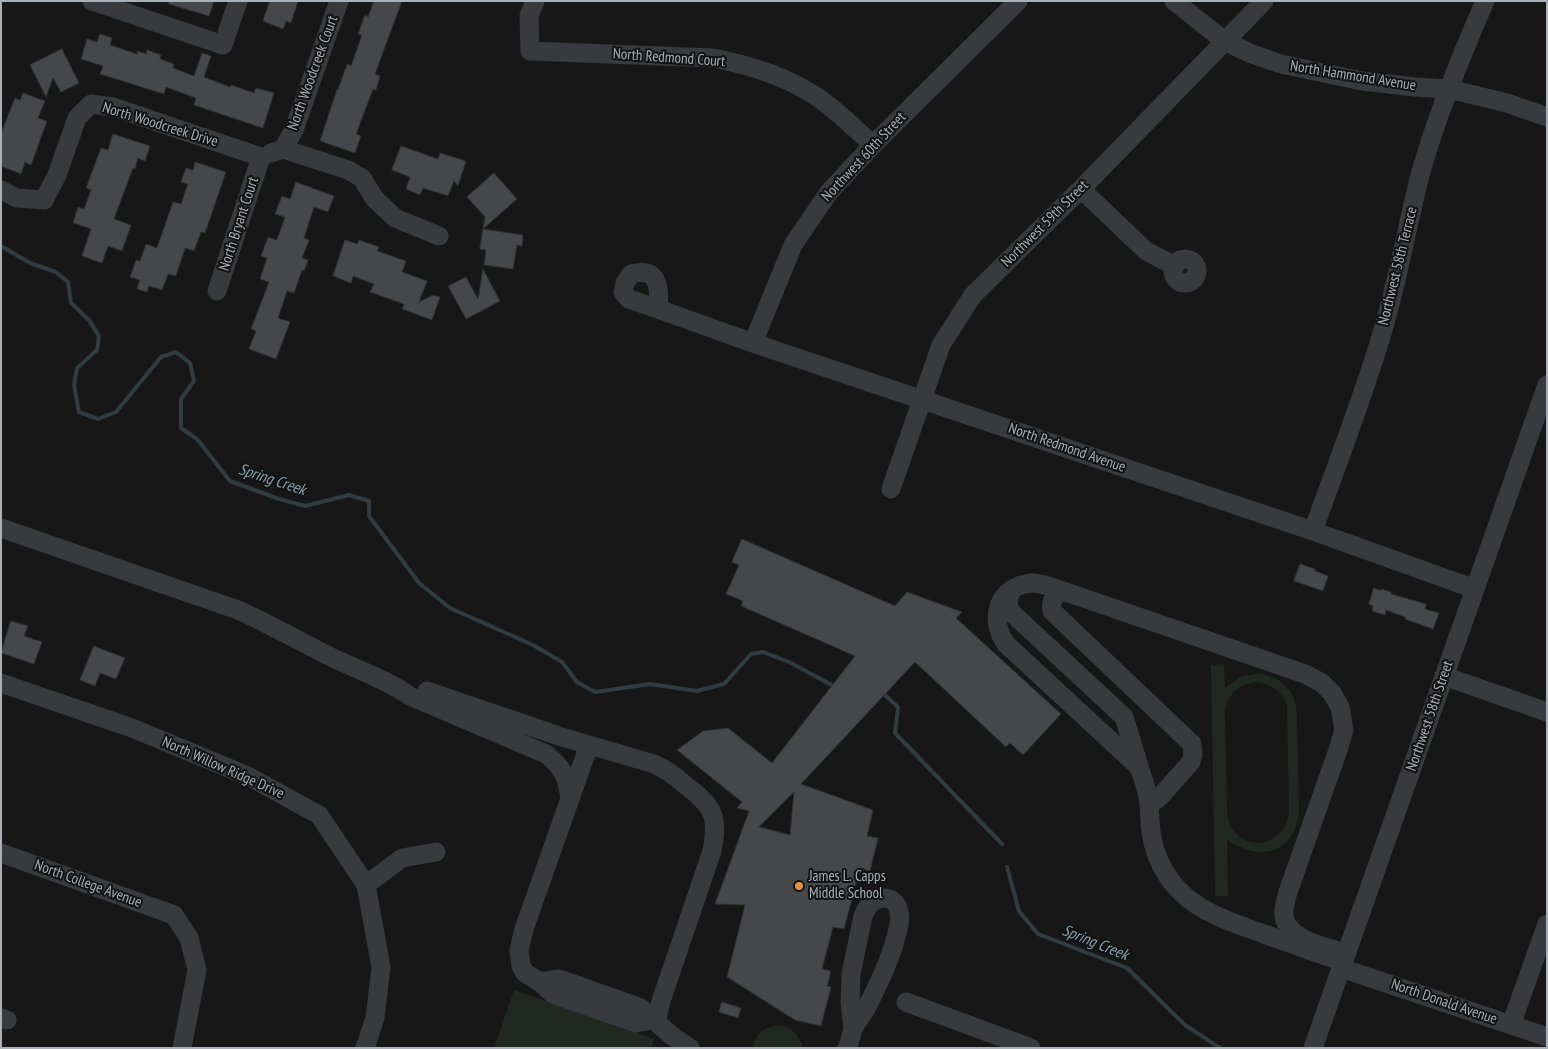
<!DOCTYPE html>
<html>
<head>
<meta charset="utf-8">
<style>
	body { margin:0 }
	#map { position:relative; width:1548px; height:1049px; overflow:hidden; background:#171718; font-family:"PT Sans Narrow",sans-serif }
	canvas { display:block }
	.frame { position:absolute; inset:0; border:2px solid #aab0b7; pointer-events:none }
</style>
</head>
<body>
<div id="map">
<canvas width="1548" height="1049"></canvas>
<div class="frame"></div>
</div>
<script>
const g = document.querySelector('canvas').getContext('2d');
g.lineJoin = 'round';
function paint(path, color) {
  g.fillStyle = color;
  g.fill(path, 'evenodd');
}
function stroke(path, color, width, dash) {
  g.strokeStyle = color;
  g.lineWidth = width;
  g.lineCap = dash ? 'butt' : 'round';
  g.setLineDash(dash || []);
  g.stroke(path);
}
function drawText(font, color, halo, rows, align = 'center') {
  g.font = font + ' "PT Sans Narrow",sans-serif';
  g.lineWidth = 4;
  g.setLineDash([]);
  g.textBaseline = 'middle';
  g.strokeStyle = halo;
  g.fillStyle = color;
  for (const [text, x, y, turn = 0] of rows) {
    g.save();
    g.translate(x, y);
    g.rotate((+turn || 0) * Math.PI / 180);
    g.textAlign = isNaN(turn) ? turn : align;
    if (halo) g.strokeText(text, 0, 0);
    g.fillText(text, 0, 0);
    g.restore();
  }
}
const green = new Path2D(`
	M1224,664L1225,688L1240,677L1260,673L1279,680L1291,692L1295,702L1297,715L1299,812C1296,853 1257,863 1227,839L1228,896H1215L1211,665ZM1256,682C1271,683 1283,692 1287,706L1289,811C1285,854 1229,853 1227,810L1225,712C1227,694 1239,684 1256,682Z
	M514,990L654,1039L651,1048H494Z
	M780,1025C793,1029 799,1034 803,1048H753C755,1033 766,1026 780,1025Z`);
const stream = new Path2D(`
	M1,246L30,263L56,272L68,282L71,303L89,320L99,336L97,350L77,368L74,385L79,412L98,419L116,412L161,357L176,352L190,363L194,381L181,399V428L197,439L230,481L279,499L305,506L349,495L369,501V516L419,583L450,608L533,645L562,662L577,682L595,692L650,684L697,691L724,684L751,654L763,652L789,662L832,685
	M885,695L898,707L895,733L1002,844
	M1007,867L1019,911L1038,934L1127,968L1185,1025L1220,1048`);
const building = new Path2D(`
	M169,1H214L209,16L169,4Z
	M270,1H298L291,23L286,21L283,29L263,21Z
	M374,1H402L375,74L380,76L376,90L373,89L356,134L361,136L355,153L320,141L337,89L338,90L347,64L351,66L362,35L358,34L365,15L368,17Z
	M100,34L112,38L110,45L137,54L138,51L146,54L147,50L161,55L160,59L174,64L173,68L194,76L202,53L211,56L204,77L230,87L231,85L254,93L256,88L274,93L263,128L194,105L196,98L166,87L164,94L100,74L103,66L81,59L87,39L97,42Z
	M62,49L79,83L61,92L53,78L46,97L30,65Z
	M23,93L45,101L38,118L47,121L31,165L25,162L21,174L1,166V133L15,98L20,100Z
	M113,134L150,146L145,161L138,158L135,169L133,168L114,219L131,225L122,251L108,246L102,263L82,256L91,229L73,223L78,207L84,209L91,190L86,188L101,148L108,150Z
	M401,146L438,159L440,153L466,161L458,186L454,181L448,196L423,188L420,195L406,189L410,177L392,170Z
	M195,162L226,172L205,233L201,232L194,251L185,248L176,276L168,274L162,290L149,286L147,292L137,289L140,280L130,277L136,260L140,261L146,244L157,248L173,202L181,204L188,184L181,182L186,168L193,170Z
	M494,173L517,199L483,229L485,217L467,197Z
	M296,182L334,196L328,212L314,207L304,238L309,240L302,258L308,260L304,271L302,270L294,293L287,291L278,318L290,322L276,359L249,349L256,331L251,329L269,282L260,279L267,258L261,256L268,237L277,240L285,217L275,214L282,196L290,199Z
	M483,229L523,235L522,246L517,245L513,269L484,265L486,250L480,249Z
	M345,240L357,244L359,240L379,247L377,251L406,261L402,272L427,281L419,302L433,295L440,297L432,320L402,309L404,304L370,292L374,284L353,276L351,283L333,276Z
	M483,269L500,301L466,319L448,286L466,277L478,299Z
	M742,539L895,606L907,592L962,612L956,618L1061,714L1023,755L1010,743L1006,747L915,662L801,784L873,810L867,836L878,838L870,871L860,868L844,929L833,927L822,969L831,971L827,986L831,987L821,1026L795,1020L727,977L745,905L715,904L749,811L737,808L742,802L677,750L703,731L728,728L772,763L855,656L741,606L743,601L726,594L739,565L732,562ZM794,792L790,835L759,827Z
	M1300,564L1315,569V571L1328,576L1323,591L1294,581Z
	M1374,588L1381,591V589L1391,592V594L1426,604L1425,609L1439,613L1433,629L1405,619V617L1386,610L1385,615L1372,611L1373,606L1369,604Z
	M11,621L28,626L24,636L42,642L34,664L1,653Z
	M94,646L125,658L116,679L100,673L95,686L80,680Z
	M722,1002L741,1008L738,1018L719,1012Z`);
const minor = new Path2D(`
	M92,1L223,45L238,1
	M535,1L529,16L530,51L713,58C749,65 783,75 814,95C836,109 854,128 873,145
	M1174,1L1226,42L1252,54L1281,64L1362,81L1415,87L1449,89L1507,103L1547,117
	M283,149L348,170L362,178L374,198L395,218L439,236
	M271,153L283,149L294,130L339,1
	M1081,189L1146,251L1175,266
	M1,190L17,198L44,200L57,175L77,118L91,104L113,107L261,157
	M1173 271a12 12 0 1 1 24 0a12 12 0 1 1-24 0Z
	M217,291L261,157
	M658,309L629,299L623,292L625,283L631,274C659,267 660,287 658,309L753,343L1313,531L1475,589
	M753,343L793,245L829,192L873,145L1018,1
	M891,489L941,345L973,295L1081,189L1264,1
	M1,528L238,610C270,624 300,642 331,657C358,670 386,679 410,696L546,754C564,769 567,776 570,799
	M1313,531C1337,464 1363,398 1383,330C1398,279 1407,227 1420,175C1436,118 1461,56 1485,1
	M1013,589C1007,598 1006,605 1013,614L1124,717L1139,766
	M1063,591C1054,596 1050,600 1052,611L1192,744L1193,755L1191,762L1158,799L1149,804
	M1444,676L1547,712
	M1,683L132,728L248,776L319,815L366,885L381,967L375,1018L365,1048
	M427,691L562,737L654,764C666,769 675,776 684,784C713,806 719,815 712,851L661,1001L656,1022
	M589,745L524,929L519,950L521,966L525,973L540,982L553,994L636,1023L651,1020
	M1,853L174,915L189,938L197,970L182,1048
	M366,885L402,858L436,852
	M1343,962C1317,953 1290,943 1264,934C1217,917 1175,905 1156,853C1150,836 1150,821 1149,804C1148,791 1143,779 1139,767L1006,644C988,618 998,586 1032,583C1042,583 1053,588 1063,591L1305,674L1322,683L1332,693L1340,707L1344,730L1338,750L1288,892C1286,899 1283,908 1284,916C1288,941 1326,946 1346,954
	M1341,968L1547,1037
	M540,982L559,979L641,1008L651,1020L656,1022L671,1035L690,1048
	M906,1002L1031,1048
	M1,1018L7,1020
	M1511,1025L1547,924
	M847,1048C850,1042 851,1035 853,1029C857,1021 863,1014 867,1007C880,981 894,952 899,924C904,894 874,888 863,916L851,974L850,1003L853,1029
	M1313,1048L1547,385`);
const markers = [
	[799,886,5,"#e19146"]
];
const streetNames = [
	["North Redmond Court",669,58,4],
	["North Woodcreek Court",313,73,-70],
	["North Hammond Avenue",1353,76,9],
	["North Woodcreek Drive",160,125,17],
	["Northwest 60th Street",864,157,-47],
	["North Bryant Court",239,224,-72],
	["Northwest 59th Street",1045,224,-45],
	["Northwest 58th Terrace",1398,266,-76],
	["North Redmond Avenue",1067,448,19],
	["Northwest 58th Street",1430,716,-71],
	["North Willow Ridge Drive",223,768,24],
	["North College Avenue",88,884,20],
	["North Donald Avenue",1444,1002,19]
];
const poiNames = [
	["James L. Capps",809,877],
	["Middle School",809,894]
];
const waterNames = [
	["Spring Creek",272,480,18],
	["Spring Creek",1095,943,22]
];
paint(green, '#212821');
stroke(stream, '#313c40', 4);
paint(building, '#46474b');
stroke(building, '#313134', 1);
stroke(minor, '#383a3d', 19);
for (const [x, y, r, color] of markers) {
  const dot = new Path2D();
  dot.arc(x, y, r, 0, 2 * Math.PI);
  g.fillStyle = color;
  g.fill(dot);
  stroke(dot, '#121213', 2);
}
drawText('15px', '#aab0b7', '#121213', streetNames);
drawText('15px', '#aab0b7', '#121213', poiNames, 'left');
drawText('italic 16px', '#84a3af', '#121213', waterNames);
</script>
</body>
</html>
